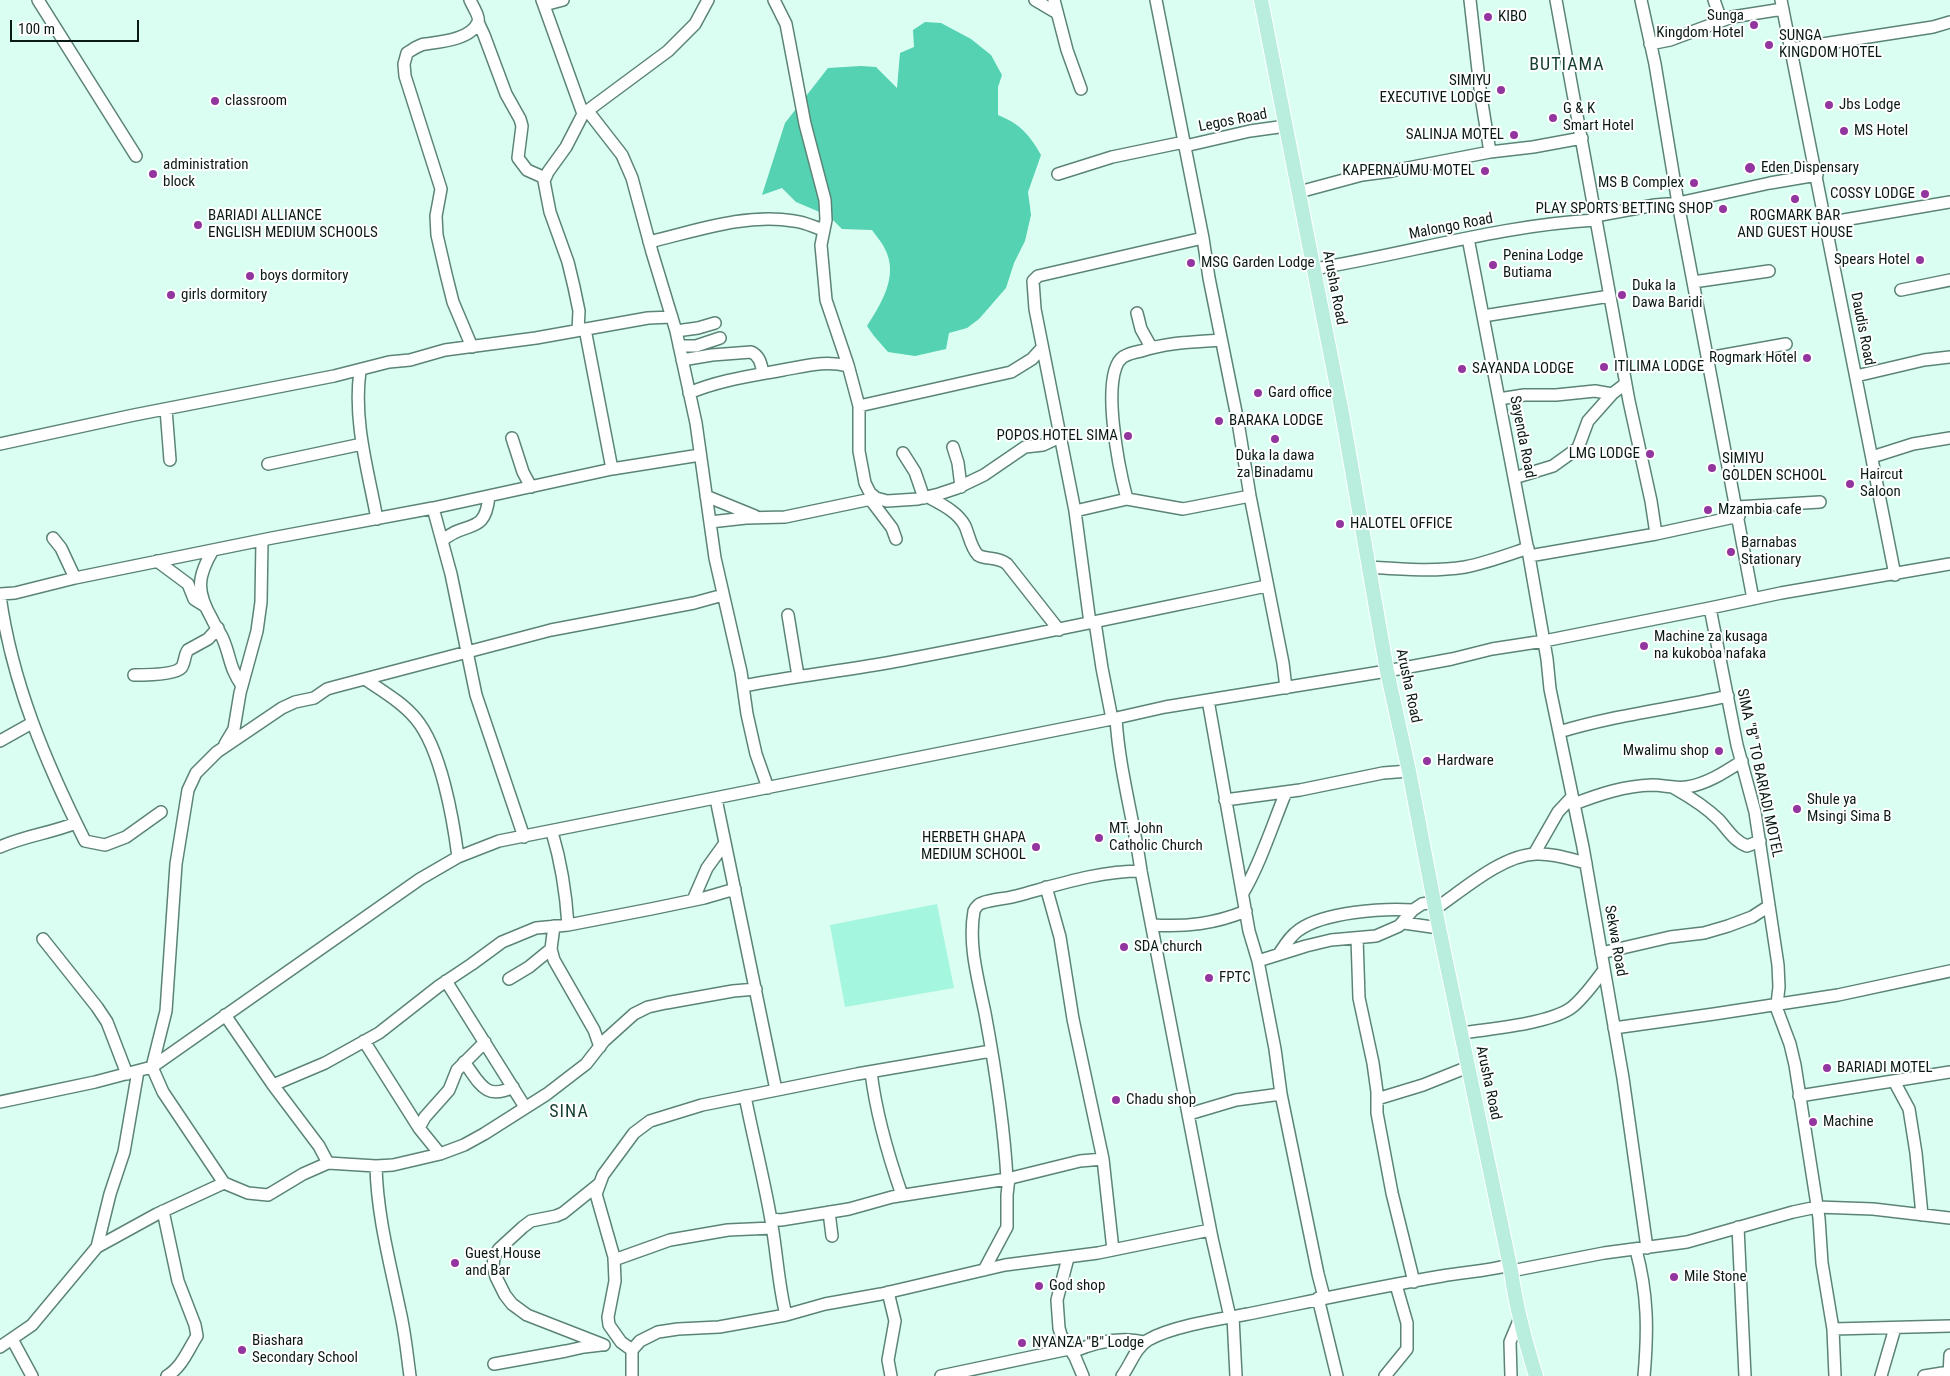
<!DOCTYPE html>
<html>
<head>
<meta charset="utf-8">
<style>
	body { margin:0 }
	#map { position:relative; width:1950px; height:1376px; overflow:hidden; background:#dbfef2; font-family:"Roboto Condensed",sans-serif }
	canvas { display:block }
	.scale { position:absolute; left:10px; top:20px; width:129px; height:22px; box-sizing:border-box; border:2px solid #0a1b16; border-top:0; padding-left:6px; font-size:15px; line-height:18px; white-space:nowrap; color:#0a1b16; -webkit-text-stroke:4px #fff; paint-order:stroke }
</style>
</head>
<body>
<div id="map">
<canvas width="1950" height="1376"></canvas>
<div class="scale">100 m</div>
</div>
<script>
const g = document.querySelector('canvas').getContext('2d');
g.lineJoin = 'round';
function paint(path, color) {
  g.fillStyle = color;
  g.fill(path, 'evenodd');
}
function stroke(path, color, width, dash) {
  g.strokeStyle = color;
  g.lineWidth = width;
  g.lineCap = dash ? 'butt' : 'round';
  g.setLineDash(dash || []);
  g.stroke(path);
}
function drawText(font, color, halo, rows, align = 'center') {
  g.font = font + ' "Roboto Condensed",sans-serif';
  g.lineWidth = 4;
  g.setLineDash([]);
  g.textBaseline = 'middle';
  g.strokeStyle = halo;
  g.fillStyle = color;
  for (const [text, x, y, turn = 0] of rows) {
    g.save();
    g.translate(x, y);
    g.rotate((+turn || 0) * Math.PI / 180);
    g.textAlign = isNaN(turn) ? turn : align;
    if (halo) g.strokeText(text, 0, 0);
    g.fillText(text, 0, 0);
    g.restore();
  }
}
const green = new Path2D(`
	M937,904L954,988L845,1007L830,925Z`);
const forest = new Path2D(`
	M925,22L941,23L971,39L991,55L1002,75L998,87V115C1020,124 1029,134 1041,155L1028,192L1031,215L1025,241L1014,263L1006,288L979,319L967,328L949,333L946,349L915,356L888,352L874,336L867,326C881,304 899,276 885,249C882,242 876,236 872,230L842,229L829,216L796,202L782,188L762,195L785,123L828,68L861,66L876,67L897,88L900,53L914,47L913,30Z`);
const minor = new Path2D(`
	M38,0L136,156
	M470,0C472,5 480,17 478,22C471,40 439,42 425,44C418,45 412,50 407,53L404,64L405,76L441,189L436,216L437,235L446,274L453,302L472,347
	M542,0L583,114
	M774,0L786,24L805,124L825,200L826,220L821,245L826,300L848,365L859,406V451L865,483L870,493L876,498L887,501L918,499L939,494L957,488L984,475L1025,447L1043,445L1060,437
	M1035,0L1057,13
	M1054,0L1067,50L1081,89
	M1156,0L1203,238L1209,278L1238,422L1250,496L1283,663L1286,688
	M1470,0L1481,97L1490,152
	M1556,0L1629,401L1651,501L1656,534
	M1641,0L1655,64L1678,203L1753,599
	M1714,0L1721,20
	M1781,0L1895,575
	M544,5L563,0
	M478,22L484,35L506,94L520,119L522,126L518,158L527,170L545,178
	M1650,44L1670,40L1732,17L1783,9
	M1790,49L1933,27L1950,22
	M587,110L622,155L632,178L652,252L676,331L696,423L715,558L741,672L747,714L756,754L768,788
	M1185,146L1250,131L1286,126
	M1058,174L1112,157L1184,142
	M1299,192L1362,175L1392,171L1490,152L1533,147L1582,138
	M1595,216L1655,205L1678,203L1770,183L1817,175
	M1826,223L1950,202
	M1468,238L1529,556L1547,659L1550,689L1583,847L1623,1078L1647,1248
	M649,242C696,231 745,213 794,221C804,222 814,227 824,230
	M1313,269C1407,254 1500,225 1596,220
	M1693,282L1769,271
	M1901,290L1950,280
	M1137,313L1141,329L1151,347
	M1483,316L1610,296
	M585,329L612,469
	M578,330L579,311L574,287L568,262L550,212L544,181L548,172L566,147L583,114L668,51L695,24L708,0
	M676,331L698,328L715,323
	M679,346H696L720,338
	M1708,358L1786,344
	M682,360L712,355L751,352C760,356 761,364 763,373
	M360,371C353,421 368,470 377,519
	M1856,376L1924,360L1950,357
	M689,393C720,380 751,376 783,370C806,366 825,360 848,366
	M1499,399L1524,395H1556L1595,391L1612,394
	M859,406L1011,372L1032,359L1042,348
	M166,409L170,460
	M512,438L523,472L531,487
	M0,444L134,415L334,376L389,362L410,360L445,350L536,338L648,318L672,317
	M953,447L958,463L961,487
	M903,453L915,472L924,498
	M1872,457L1913,444L1950,438
	M268,464L362,444
	M1514,478L1553,466L1578,448L1588,421L1612,394L1625,384
	M706,496L755,516
	M928,497C941,504 958,512 965,526C969,535 971,548 978,555C985,560 997,556 1007,564L1059,630
	M870,499L892,528L896,539
	M1127,499C1120,473 1099,374 1123,357C1128,354 1135,352 1141,351C1168,342 1194,342 1221,340
	M1737,507L1820,502
	M433,508L451,574L476,695L524,837
	M1075,511L1127,499L1183,509L1250,496
	M710,522L746,518L785,517L876,498
	M53,538L61,548L75,578
	M442,541C466,519 485,537 489,496
	M213,550C197,577 196,591 212,619C215,626 220,632 223,639C231,658 229,667 242,686
	M1529,556L1656,534L1739,516
	M157,561L188,584L194,599L205,606
	M1368,567C1399,569 1434,572 1465,567C1486,563 1507,555 1528,548
	M0,594L15,593L75,578L272,538L433,508L612,469L700,455
	M723,595L694,603L551,630L334,687L327,689L314,698L295,702L282,708L217,752L196,773L188,790L176,864L166,1011L152,1067L163,1092L224,1183L248,1193L268,1195L303,1174L328,1163L376,1166L393,1165L440,1154L464,1145L484,1134L547,1094L586,1064L604,1041L634,1014L648,1007L666,1003L733,991L756,989
	M0,596C12,683 46,763 85,841L105,845L126,837L161,812
	M1710,608L1737,745L1755,812L1778,965L1779,987L1777,1004
	M788,615L798,676
	M1095,622L1102,668L1112,719
	M1090,623L1075,511L1035,309L1033,281L1038,276L1203,238
	M134,675C143,675 174,675 181,668C185,664 184,655 188,650L208,639L218,628
	M365,679C382,691 402,702 416,719C441,749 453,818 458,857
	M743,686C796,676 850,670 903,660C1025,637 1146,611 1267,586
	M1208,700L1249,931L1258,961L1275,1049L1281,1094L1318,1274L1324,1297
	M1116,718C1119,770 1134,820 1141,871L1212,1238L1230,1317
	M1559,732C1614,715 1671,709 1728,696
	M0,741L32,723
	M225,744L234,729L240,693L257,631L261,602L262,540
	M1674,788C1690,797 1706,807 1719,820C1728,830 1734,841 1747,846L1760,841
	M716,799L776,1090
	M1225,800L1300,790L1383,773L1409,771
	M1574,804C1600,794 1624,786 1652,785C1664,785 1675,789 1687,787C1707,784 1725,772 1742,761
	M552,832C561,862 566,894 568,925
	M0,847C24,836 51,833 76,823
	M1534,854L1558,812L1572,797
	M1046,887L1060,937L1073,1019L1103,1159L1113,1250
	M1243,893C1261,862 1272,826 1286,792
	M693,900L707,868L725,843
	M1435,909C1463,890 1502,855 1536,854C1553,853 1570,859 1586,863
	M1404,923L1439,928
	M1153,925C1186,927 1214,924 1246,911
	M554,926L551,949L554,960L594,1030L600,1047
	M1357,938L1359,998L1373,1063L1377,1092V1113L1392,1193L1414,1282
	M43,939L97,1007L107,1022L127,1074
	M1601,953L1670,937L1704,933L1728,926L1752,917L1769,906
	M1279,954C1285,945 1290,936 1299,930C1324,912 1383,908 1413,910
	M1258,961L1306,946L1331,940L1376,936L1399,926L1413,910L1422,904L1434,902
	M509,979L529,967L551,949
	M446,981L525,1107
	M1775,1004L1790,1044L1795,1065L1819,1218L1822,1263L1833,1329L1835,1376
	M225,1015L273,1085L319,1146L328,1163
	M1614,1028L1714,1014L1838,995L1950,971
	M1461,1033C1489,1029 1548,1024 1571,1008C1584,998 1594,983 1604,970
	M364,1041L419,1128L440,1154
	M464,1062C480,1083 485,1101 513,1087
	M871,1072C876,1114 888,1155 902,1195
	M1894,1081L1909,1109L1916,1153L1922,1215
	M273,1085L325,1063L379,1033L439,986L472,964L502,942L536,928L568,925L651,909L704,898L735,889
	M745,1096C753,1137 764,1179 771,1220C777,1252 778,1284 786,1315
	M1799,1096L1950,1072
	M1377,1099L1423,1085L1468,1067
	M0,1102L95,1082L152,1067L420,879L458,857L499,841L1112,719L1165,707L1387,671L1452,659L1492,649L1544,641L1710,608L1781,593L1950,564
	M1189,1114L1236,1100L1281,1094
	M419,1128L425,1117L449,1090L457,1070L485,1042
	M376,1166C377,1215 390,1263 400,1311C405,1332 407,1354 410,1376
	M1007,1179C1004,1123 995,1067 985,1013C978,979 968,945 974,911C976,907 978,904 982,903C992,899 1005,899 1016,896C1057,885 1098,871 1141,871
	M599,1184L563,1213L556,1216L531,1221L523,1227L499,1249L494,1257L493,1266L496,1277L505,1295L512,1304L527,1315L604,1345
	M163,1211L178,1281L195,1325L197,1336C188,1350 182,1367 167,1376
	M829,1212L832,1236
	M771,1219L781,1220L849,1209L892,1197L1007,1179L1080,1161L1103,1159
	M1738,1227L1745,1376
	M97,1247L157,1214L224,1183
	M1636,1250C1648,1294 1648,1331 1644,1376
	M1068,1258L1057,1300L1059,1328L1061,1335L1075,1357L1083,1376
	M614,1260L670,1240L728,1230L772,1228
	M984,1270L1007,1227V1195L1009,1178
	M1511,1271L1604,1253L1687,1242L1793,1212L1817,1207L1873,1209L1950,1218
	M888,1292L895,1321L888,1360L891,1376
	M1318,1298L1337,1376
	M1233,1317L1236,1376
	M1833,1329L1950,1326
	M12,1339L32,1376
	M0,1347L32,1325L97,1247L110,1194L124,1152L138,1071
	M632,1350L621,1342L609,1325L608,1317L615,1281L614,1257L596,1194L603,1175L634,1133L650,1121L702,1105L857,1074L991,1051
	M1072,1352C1095,1342 1120,1336 1145,1342
	M494,1364L566,1351L584,1347L601,1345
	M632,1376V1350L640,1341L658,1332L678,1329L719,1327L786,1315L825,1304L881,1294L1005,1265L1098,1253L1210,1230
	M941,1376L1069,1349
	M1122,1376C1131,1364 1135,1348 1148,1340C1172,1326 1220,1319 1248,1314C1312,1301 1377,1287 1442,1276C1465,1272 1487,1271 1510,1265
	M1385,1376L1407,1349V1323L1396,1285
	M1511,1376L1510,1342L1520,1318
	M1881,1376L1895,1328
	M1924,1376L1949,1372
	M1949,1376L1950,1355`);
const major = new Path2D(`
	M1261,0L1342,413L1387,671L1409,771L1439,928L1511,1271C1516,1307 1525,1341 1536,1376`);
const markers = [
	[1488,17,5,"#93359e"],
	[1754,25,5,"#93359e"],
	[1769,45,5,"#93359e"],
	[1501,90,5,"#93359e"],
	[215,101,5,"#93359e"],
	[1829,105,5,"#93359e"],
	[1553,118,5,"#93359e"],
	[1844,131,5,"#93359e"],
	[1514,135,5,"#93359e"],
	[1750,168,6,"#93359e"],
	[1485,171,5,"#93359e"],
	[153,174,5,"#93359e"],
	[1694,183,5,"#93359e"],
	[1925,194,5,"#93359e"],
	[1795,199,5,"#93359e"],
	[1723,209,5,"#93359e"],
	[198,225,5,"#93359e"],
	[1920,260,5,"#93359e"],
	[1191,263,5,"#93359e"],
	[1493,265,5,"#93359e"],
	[250,276,5,"#93359e"],
	[171,295,5,"#93359e"],
	[1622,295,5,"#93359e"],
	[1807,358,5,"#93359e"],
	[1604,367,5,"#93359e"],
	[1462,369,5,"#93359e"],
	[1258,393,5,"#93359e"],
	[1219,421,5,"#93359e"],
	[1128,436,5,"#93359e"],
	[1275,439,5,"#93359e"],
	[1650,454,5,"#93359e"],
	[1712,468,5,"#93359e"],
	[1850,484,5,"#93359e"],
	[1708,510,5,"#93359e"],
	[1340,524,5,"#93359e"],
	[1731,552,5,"#93359e"],
	[1644,646,5,"#93359e"],
	[1719,751,5,"#93359e"],
	[1427,761,5,"#93359e"],
	[1797,809,5,"#93359e"],
	[1099,838,5,"#93359e"],
	[1036,847,5,"#93359e"],
	[1124,947,5,"#93359e"],
	[1209,978,5,"#93359e"],
	[1827,1068,5,"#93359e"],
	[1116,1100,5,"#93359e"],
	[1813,1122,5,"#93359e"],
	[455,1263,5,"#93359e"],
	[1674,1277,5,"#93359e"],
	[1039,1286,5,"#93359e"],
	[1022,1343,5,"#93359e"],
	[242,1350,5,"#93359e"]
];
const poiNames = [
	["Sunga",1744,16,"right"],
	["Kingdom Hotel",1744,33,"right"],
	["KIBO",1498,17],
	["SUNGA",1779,36],
	["KINGDOM HOTEL",1779,53],
	["SIMIYU",1491,81,"right"],
	["EXECUTIVE LODGE",1491,98,"right"],
	["classroom",225,101],
	["Jbs Lodge",1839,105],
	["G & K",1563,109],
	["Smart Hotel",1563,126],
	["MS Hotel",1854,131],
	["SALINJA MOTEL",1504,135,"right"],
	["administration",163,165],
	["block",163,182],
	["Eden Dispensary",1761,168],
	["KAPERNAUMU MOTEL",1475,171,"right"],
	["MS B Complex",1684,183,"right"],
	["COSSY LODGE",1915,194,"right"],
	["PLAY SPORTS BETTING SHOP",1713,209,"right"],
	["BARIADI ALLIANCE",208,216],
	["ENGLISH MEDIUM SCHOOLS",208,233],
	["ROGMARK BAR",1795,216,"center"],
	["AND GUEST HOUSE",1795,233,"center"],
	["Penina Lodge",1503,256],
	["Butiama",1503,273],
	["Spears Hotel",1910,260,"right"],
	["MSG Garden Lodge",1201,263],
	["boys dormitory",260,276],
	["Duka la",1632,286],
	["Dawa Baridi",1632,303],
	["girls dormitory",181,295],
	["Rogmark Hotel",1797,358,"right"],
	["ITILIMA LODGE",1614,367],
	["SAYANDA LODGE",1472,369],
	["Gard office",1268,393],
	["BARAKA LODGE",1229,421],
	["POPOS HOTEL SIMA",1118,436,"right"],
	["LMG LODGE",1640,454,"right"],
	["Duka la dawa",1275,456,"center"],
	["za Binadamu",1275,473,"center"],
	["SIMIYU",1722,459],
	["GOLDEN SCHOOL",1722,476],
	["Haircut",1860,475],
	["Saloon",1860,492],
	["Mzambia cafe",1718,510],
	["HALOTEL OFFICE",1350,524],
	["Barnabas",1741,543],
	["Stationary",1741,560],
	["Machine za kusaga",1654,637],
	["na kukoboa nafaka",1654,654],
	["Mwalimu shop",1709,751,"right"],
	["Hardware",1437,761],
	["Shule ya",1807,800],
	["Msingi Sima B",1807,817],
	["MT. John",1109,829],
	["Catholic Church",1109,846],
	["HERBETH GHAPA",1026,838,"right"],
	["MEDIUM SCHOOL",1026,855,"right"],
	["SDA church",1134,947],
	["FPTC",1219,978],
	["BARIADI MOTEL",1837,1068],
	["Chadu shop",1126,1100],
	["Machine",1823,1122],
	["Guest House",465,1254],
	["and Bar",465,1271],
	["Mile Stone",1684,1277],
	["God shop",1049,1286],
	["Biashara",252,1341],
	["Secondary School",252,1358],
	["NYANZA \"B\" Lodge",1032,1343]
];
const streetNames = [
	["Legos Road",1233,121,-11],
	["Malongo Road",1451,227,-11],
	["Arusha Road",1334,288,79],
	["Daudis Road",1862,329,79],
	["Sayenda Road",1522,437,79],
	["Arusha Road",1408,686,78],
	["SIMA \"B\" TO BARIADI MOTEL",1759,773,78],
	["Sekwa Road",1615,941,80],
	["Arusha Road",1488,1083,78]
];
const quarterNames = [
	["BUTIAMA",1567,65],
	["SINA",569,1112]
];
paint(green, '#a5f6de');
paint(forest, '#54d2b2');
stroke(minor, '#5b8477', 14);
stroke(major, '#fff', 16);
stroke(minor, '#fff', 11);
stroke(major, '#b9eedf', 14);
for (const [x, y, r, color] of markers) {
  const dot = new Path2D();
  dot.arc(x, y, r, 0, 2 * Math.PI);
  g.fillStyle = color;
  g.fill(dot);
  stroke(dot, '#fff', 2);
}
drawText('15px', '#0a1b16', '#fff', poiNames, 'left');
drawText('15px', '#0a1b16', '#fff', streetNames);
g.letterSpacing = '1px';
drawText('18px', '#153e33', '#fff', quarterNames);
g.letterSpacing = '0px';
</script>
</body>
</html>
